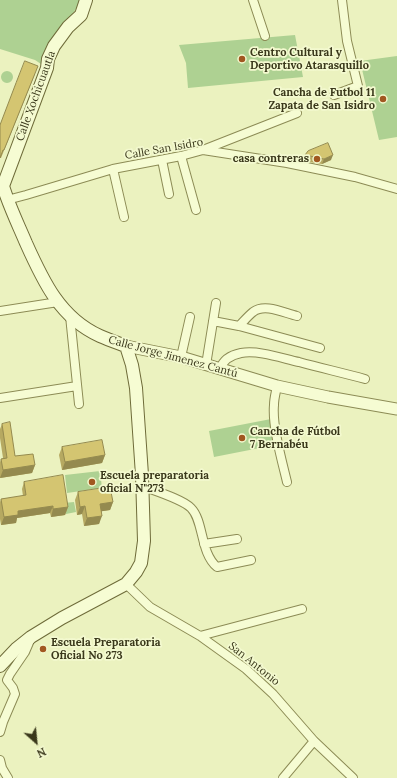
<!DOCTYPE html>
<html>
<head>
<meta charset="utf-8">
<style>
	body { margin:0 }
	#map { position:relative; width:397px; height:778px; overflow:hidden; background:#ebf2bf; font-family:Lora,serif }
	canvas { display:block }
	.north { position:absolute; left:16px; top:722px; width:40px; height:40px; -webkit-text-stroke:3px #f3f9cf; paint-order:stroke; rotate:153deg; font-size:11px; font-weight:700; line-height:16px; text-align:center; color:#3a381b }
	.north::after { content:''; display:block; margin:auto; width:14px; height:18px; background:#3a381b; clip-path:polygon(50% 0,100% 100%,50% 72%,0 100%) }
</style>
</head>
<body>
<div id="map">
<canvas width="397" height="778"></canvas>
<div class="north">N</div>
</div>
<script>
const g = document.querySelector('canvas').getContext('2d');
g.lineJoin = 'round';
function paint(path, color) {
  g.fillStyle = color;
  g.fill(path, 'evenodd');
}
function stroke(path, color, width, dash) {
  g.strokeStyle = color;
  g.lineWidth = width;
  g.lineCap = dash ? 'butt' : 'round';
  g.setLineDash(dash || []);
  g.stroke(path);
}
function drawText(font, color, halo, rows, align = 'center') {
  g.font = font + ' Lora,serif';
  g.lineWidth = 3.5;
  g.setLineDash([]);
  g.textBaseline = 'middle';
  g.strokeStyle = halo;
  g.fillStyle = color;
  for (const [text, x, y, turn = 0] of rows) {
    g.save();
    g.translate(x, y);
    g.rotate((+turn || 0) * Math.PI / 180);
    g.textAlign = isNaN(turn) ? turn : align;
    if (halo) g.strokeText(text, 0, 0);
    g.fillText(text, 0, 0);
    g.restore();
  }
}
const green = new Path2D(`
	M0,0H81C76,12 66,20 59,31C51,41 45,52 41,64L35,60L0,49Z
	M295,35L303,77L188,88L186,63L179,45Z
	M397,56V137L379,140L360,61Z
	M1 77a6 6 0 1 1 12 0a6 6 0 1 1-12 0Z
	M271,419L275,445L214,457L209,431Z
	M100,471L102,488L67,493L65,475Z
	M74,502L76,512L66,514L64,503Z`);
const minor = new Path2D(`
	M253,0L265,36
	M334,95L358,86L347,41L342,0
	M203,150L297,113
	M181,156L196,210
	M162,160L169,194
	M113,169L124,217
	M7,200L26,195L113,169L181,156L203,150L287,163L355,177L397,189
	M0,311L58,302
	M70,316L79,404
	M213,321L239,326L320,348
	M239,326C243,322 248,316 253,312C265,303 284,313 297,316
	M181,357L190,317
	M206,365L216,303
	M220,369C223,360 231,355 241,353C259,350 281,358 299,362C321,368 343,373 365,379
	M277,386C276,392 274,398 274,405C272,426 282,461 287,482
	M0,398L77,386
	M142,486C155,491 182,499 191,508C204,521 200,553 217,567L251,560
	M204,544L237,539
	M126,584L150,607L200,636L246,669L273,694L314,741L353,778
	M200,636L302,609
	M0,732L3,722L15,694L13,688L7,680L10,674L25,652L31,638
	M0,760L2,768L8,778
	M283,778L314,741`);
const tertiary = new Path2D(`
	M126,346L181,357L277,386L328,397L397,409`);
const secondary = new Path2D(`
	M0,666L16,649L31,637L62,618L126,584L136,572L141,563L144,541L142,475L136,388L132,365L126,346C118,343 109,340 100,336C60,318 43,281 26,243C18,224 9,206 3,186L47,68L48,59L54,46L68,27L81,15L86,0`);
const wall = new Path2D(`
	M35,74L1,158H0V125Z
	M305,155L331,160L322,164L303,161Z
	M2,424L15,456L35,465L32,473L0,478V462L1,459L3,458L0,438V429Z
	M62,447L105,455L102,463L62,470L59,455Z
	M24,482L68,507L65,515L51,517L50,513L17,518L16,523L1,525L0,519V502L1,499L23,496L22,489Z
	M78,492L113,502L110,510L102,511L99,524L84,526L82,514L77,515L75,500Z`);
const shadedWall = new Path2D(`
	M333,155L331,160L322,164L324,159Z
	M105,455L102,463L62,470L65,462Z
	M35,465L32,473L0,478L3,470Z
	M113,502L110,510L97,512L100,504Z
	M53,506L50,513L17,518L16,523L1,525L4,517L18,511Z
	M85,506L82,514L77,515L80,507Z
	M68,507L65,515L51,517L53,509Z
	M102,516L99,524L84,526L87,518Z`);
const building = new Path2D(`
	M25,61L38,66L4,150H3L0,158V125L16,83Z
	M328,143L333,155L324,159L305,155L308,151Z
	M10,422L15,456L33,454L35,465L3,470L1,459L7,458L2,424Z
	M102,440L105,455L65,462L62,447Z
	M63,475L68,507L53,509V506L18,511V515L4,517L1,499L26,495L24,482Z
	M110,487L113,502L100,504L102,516L87,518L85,506L80,507L78,492Z`);
const markers = [
	[242,59,4,"#a15720"],
	[383,99,4,"#a15720"],
	[317,159,4,"#a15720"],
	[242,438,4,"#a15720"],
	[92,482,4,"#a15720"],
	[43,649,4,"#a15720"]
];
const poiNames = [
	["Centro Cultural y",250,53],
	["Deportivo Atarasquillo",250,66],
	["Cancha de Futbol 11",375,93,"right"],
	["Zapata de San Isidro",375,106,"right"],
	["casa contreras",309,159,"right"],
	["Cancha de Fútbol",250,432],
	["7 Bernabéu",250,445],
	["Escuela preparatoria",100,476],
	["oficial N\"273",100,489],
	["Escuela Preparatoria",51,643],
	["Oficial No 273",51,656]
];
const streetNames = [
	["Calle Xochicuautla",36,96,-70],
	["Calle San Isidro",164,149,-10],
	["Calle Jorge Jimenez Cantú",173,357,15],
	["San Antonio",254,664,39]
];
paint(green, '#aed192');
stroke(minor, '#8c8b55', 10);
stroke(tertiary, '#8c8b55', 13);
stroke(secondary, '#6e6b39', 14);
stroke(minor, '#f6fcd3', 8);
stroke(tertiary, '#f6fcd3', 11);
stroke(secondary, '#f6fcd3', 12);
paint(wall, '#b6a961');
paint(shadedWall, '#948a4f');
paint(building, '#d4c571');
stroke(building, '#948a4f', 1);
for (const [x, y, r, color] of markers) {
  const dot = new Path2D();
  dot.arc(x, y, r, 0, 2 * Math.PI);
  g.fillStyle = color;
  g.fill(dot);
  stroke(dot, '#f3f9cf', 1.5);
}
drawText('bold 11px', '#3a381b', '#f3f9cf', poiNames, 'left');
drawText('11px', '#3a381b', '#f3f9cf', streetNames);
</script>
</body>
</html>
